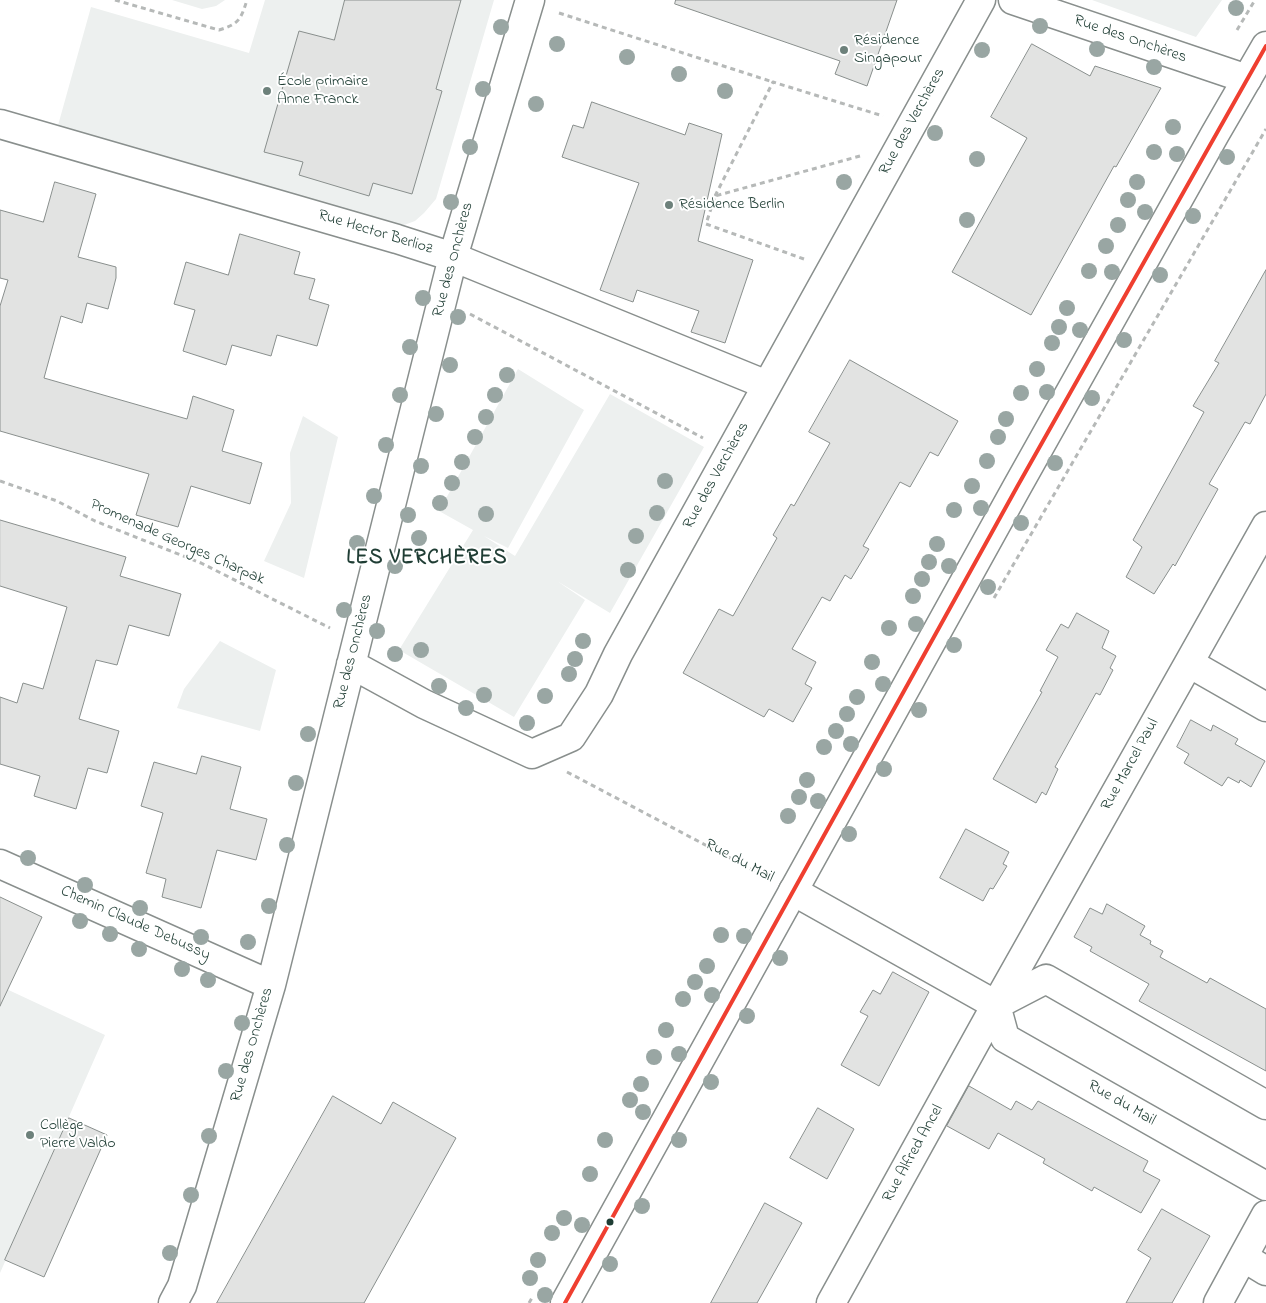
<!DOCTYPE html>
<html>
<head>
<meta charset="utf-8">
<style>
	body { margin:0 }
	canvas { display:block; background:#fff }
</style>
</head>
<body>
<canvas width="1266" height="1303"></canvas>
<script>
const g = document.querySelector('canvas').getContext('2d');
g.lineJoin = 'round';
function paint(path, color) {
  g.fillStyle = color;
  g.fill(path, 'evenodd');
}
function stroke(path, color, width, dash) {
  g.strokeStyle = color;
  g.lineWidth = width;
  g.lineCap = dash ? 'butt' : 'round';
  g.setLineDash(dash || []);
  g.stroke(path);
}
function drawText(font, color, halo, rows, align = 'center') {
  g.font = font + ' "Indie Flower",sans-serif';
  g.lineWidth = 4;
  g.setLineDash([]);
  g.textBaseline = 'middle';
  g.strokeStyle = halo;
  g.fillStyle = color;
  for (const [text, x, y, turn = 0] of rows) {
    g.save();
    g.translate(x, y);
    g.rotate((+turn || 0) * Math.PI / 180);
    g.textAlign = isNaN(turn) ? turn : align;
    if (halo) g.strokeText(text, 0, 0);
    g.fillText(text, 0, 0);
    g.restore();
  }
}
const built = new Path2D(`
	M172,0H225L216,6L202,9Z
	M265,0H494L436,199L424,213L415,221L404,225H386L57,129L91,7L249,53Z
	M1092,0H1222L1196,37Z
	M518,369L584,410L508,548L484,536L515,556L610,394L704,447L610,613L557,581L585,600L514,717L399,650L473,530L439,511Z
	M303,416L338,437L304,578L264,561L291,503L290,453Z
	M220,641L276,670L260,731L177,708L184,689Z
	M0,986L105,1035L0,1273Z`);
const building = new Path2D(`
	M345,0H461L436,89L442,91L412,194L373,183L369,196L299,175L303,162L264,152L299,31L334,40Z
	M676,0H897L867,86L835,74L840,61L675,4Z
	M1032,44L1090,76L1095,66L1161,88L1116,167L1114,166L1031,315L952,272L1027,138L991,117Z
	M592,102L685,135L689,123L722,134L698,241L753,260L725,343L691,332L699,311L637,290L633,302L600,290L639,183L562,157L573,125L583,128Z
	M55,182L96,194L78,257L116,267V278L108,309L87,303L82,323L61,316L44,378L187,419L193,396L234,410L222,451L262,463L250,504L191,486L178,527L136,515L149,474L0,431V306L8,280L0,278V210L43,222Z
	M240,234L300,252L294,274L315,279L309,299L329,305L317,346L277,335L271,356L232,345L226,365L183,351L195,310L174,304L186,262L228,275Z
	M1266,270V394L1250,424L1245,422L1209,484L1218,489L1175,566L1173,564L1154,594L1126,577L1142,547L1133,540L1204,412L1193,406L1219,363L1215,361Z
	M850,360L958,421L938,456L930,452L910,487L900,482L863,546L869,549L851,579L845,575L830,601L822,597L792,649L816,662L805,684L812,688L793,722L769,709L764,717L683,673L719,609L733,616L777,538L773,535L791,504L794,506L830,443L809,432Z
	M0,520L126,557L120,576L181,594L169,636L129,625L117,665L96,660L79,719L119,731L107,773L88,768L76,809L34,796L40,776L0,764V697L17,703L23,683L43,689L67,607L0,586Z
	M1077,613L1109,631L1102,648L1116,656L1110,668L1113,670L1100,695L1096,693L1055,767L1058,769L1046,795L1042,792L1036,803L993,779L1042,692L1040,691L1058,657L1046,650L1061,624L1068,628Z
	M1191,720L1211,731L1213,725L1238,739L1235,744L1265,761L1251,787L1240,780L1239,783L1228,777L1222,786L1184,763L1189,754L1177,747Z
	M202,756L241,767L230,809L267,819L256,860L217,850L201,908L162,897L166,879L146,873L163,813L141,806L154,762L196,774Z
	M966,829L1009,852L1003,864L1007,866L993,889L990,888L983,901L940,878Z
	M0,897L42,917L0,1006Z
	M1107,904L1145,926L1140,935L1151,941L1150,944L1163,951L1160,957L1207,983L1210,978L1266,1009V1071L1139,1001L1149,984L1090,951L1092,947L1074,937L1090,908L1102,914Z
	M893,972L929,992L879,1086L841,1065L868,1016L860,1012L873,990L880,994Z
	M969,1086L1011,1110L1016,1101L1032,1110L1038,1101L1148,1161L1143,1171L1160,1180L1141,1213L1094,1187L1092,1191L1043,1163L1045,1159L998,1133L989,1149L947,1126Z
	M333,1096L381,1124L393,1102L456,1138L364,1303H217Z
	M818,1108L854,1129L827,1179L790,1158Z
	M69,1118L107,1135L44,1277L5,1260Z
	M765,1203L802,1223L757,1303H711Z
	M1162,1209L1210,1236L1172,1303H1126L1151,1258L1138,1250Z`);
const path = new Path2D(`
	M115,0L219,30C239,24 241,19 247,0
	M559,13L773,82
	M1237,30L1255,0
	M715,196L773,82L883,116
	M804,259L706,224L715,196L860,156
	M470,314L703,438
	M0,481L57,501L95,521L201,563L330,628
	M994,598L1266,129
	M567,772L768,878
	M529,1303L533,1296`);
const minor = new Path2D(`
	M1013,0L1247,79
	M0,124L397,239L453,257L767,385
	M1189,663L1266,707
	M351,664L424,704L532,754L571,737L599,694L618,654L981,0
	M0,864L271,985
	M793,891L996,1005L1005,1038L1266,1186
	M996,1005L1046,979L1266,1105
	M1266,1215L1243,1257L1266,1271
	M173,1303L182,1286L271,985L453,257L530,0
	M831,1303L996,1005L1266,526
	M1218,1303L1243,1257`);
const major = new Path2D(`
	M565,1303L1017,487L1215,134L1266,46`);
const bus1 = new Path2D(`
	M565,1303L1017,487L1266,46`);
const trees = [
	[1236,8],
	[1040,26],
	[501,27],
	[557,44],
	[1097,49],
	[982,50],
	[627,57],
	[1154,67],
	[679,74],
	[483,89],
	[725,91],
	[536,104],
	[1173,127],
	[935,133],
	[470,147],
	[1154,152],
	[1177,154],
	[1227,157],
	[977,159],
	[844,182],
	[1137,182],
	[1128,200],
	[451,202],
	[1145,212],
	[1193,216],
	[967,220],
	[1118,225],
	[1106,246],
	[1089,271],
	[1112,272],
	[1160,275],
	[423,298],
	[1067,308],
	[458,317],
	[1059,327],
	[1080,330],
	[1124,340],
	[1052,343],
	[410,347],
	[450,365],
	[1037,369],
	[507,375],
	[1047,392],
	[1021,393],
	[400,395],
	[495,395],
	[1092,398],
	[436,414],
	[486,417],
	[1006,419],
	[475,437],
	[998,437],
	[386,445],
	[987,461],
	[462,462],
	[1055,463],
	[421,466],
	[665,481],
	[452,483],
	[972,486],
	[374,496],
	[440,503],
	[981,508],
	[954,510],
	[657,513],
	[486,514],
	[408,515],
	[1021,523],
	[636,536],
	[419,538],
	[357,543],
	[937,544],
	[929,562],
	[395,566],
	[949,566],
	[628,570],
	[922,579],
	[988,587],
	[913,596],
	[344,610],
	[916,624],
	[889,628],
	[377,631],
	[583,641],
	[954,645],
	[421,650],
	[395,654],
	[575,659],
	[872,662],
	[569,674],
	[883,684],
	[439,686],
	[484,695],
	[545,696],
	[857,697],
	[466,708],
	[919,710],
	[847,714],
	[527,723],
	[836,731],
	[308,734],
	[851,744],
	[824,747],
	[884,769],
	[807,780],
	[296,783],
	[799,797],
	[818,801],
	[788,816],
	[849,834],
	[287,845],
	[28,858],
	[85,885],
	[269,906],
	[140,908],
	[80,921],
	[110,934],
	[721,935],
	[744,936],
	[201,937],
	[248,942],
	[139,949],
	[780,958],
	[707,966],
	[182,969],
	[208,980],
	[695,982],
	[712,995],
	[683,999],
	[747,1016],
	[242,1023],
	[666,1030],
	[679,1054],
	[654,1057],
	[226,1071],
	[711,1082],
	[641,1084],
	[630,1100],
	[643,1112],
	[209,1136],
	[605,1140],
	[679,1140],
	[590,1174],
	[191,1195],
	[642,1206],
	[564,1218],
	[582,1225],
	[552,1233],
	[170,1253],
	[538,1260],
	[610,1264],
	[530,1278],
	[545,1295]
];
const markers = [
	[844,50,5,"#6d817b"],
	[267,91,5,"#6d817b"],
	[669,205,5,"#6d817b"],
	[30,1135,5,"#6d817b"],
	[610,1222,4.5,"#1f3d34"]
];
const streetNames = [
	["Rue des Onchères",1130,40,19],
	["Rue des Verchères",913,122,-61],
	["Rue Hector Berlioz",375,233,17],
	["Rue des Onchères",454,260,-75],
	["Rue des Verchères",717,476,-61],
	["Promenade Georges Charpak",177,543,24],
	["Rue des Onchères",354,652,-76],
	["Rue Marcel Paul",1131,765,-61],
	["Rue du Mail",739,862,28],
	["Chemin Claude Debussy",135,924,24],
	["Rue des Onchères",253,1045,-74],
	["Rue du Mail",1121,1104,30],
	["Rue Alfred Ancel",914,1154,-61]
];
const poiNames = [
	["Résidence",854,41],
	["Singapour",854,59],
	["École primaire",277,82],
	["Anne Franck",277,100],
	["Résidence Berlin",679,205],
	["Collège",40,1126],
	["Pierre Valdo",40,1144]
];
const districtNames = [
	["LES VERCHÈRES",427,560]
];
paint(built, '#edf0ef');
paint(building, '#e2e3e2');
stroke(building, '#898f8d', 1);
stroke(minor, '#898f8d', 31);
stroke(major, '#898f8d', 31);
stroke(path, '#b6b9b8', 3, [5, 4]);
stroke(minor, '#fff', 28);
stroke(major, '#fff', 28);
stroke(bus1, '#ef3f30', 4);
g.fillStyle = '#99a6a3';
for (const [x, y] of trees) {
  g.beginPath();
  g.arc(x, y, 8, 0, 2 * Math.PI);
  g.fill();
}
for (const [x, y, r, color] of markers) {
  const dot = new Path2D();
  dot.arc(x, y, r, 0, 2 * Math.PI);
  g.fillStyle = color;
  g.fill(dot);
  stroke(dot, '#fff', 2);
}
drawText('16px', '#1f3d34', '#fff', streetNames);
drawText('16px', '#1f3d34', '#fff', poiNames, 'left');
g.letterSpacing = '1px';
drawText('bold 21px', '#1f3d34', '#fff', districtNames);
g.letterSpacing = '0px';
</script>
</body>
</html>
